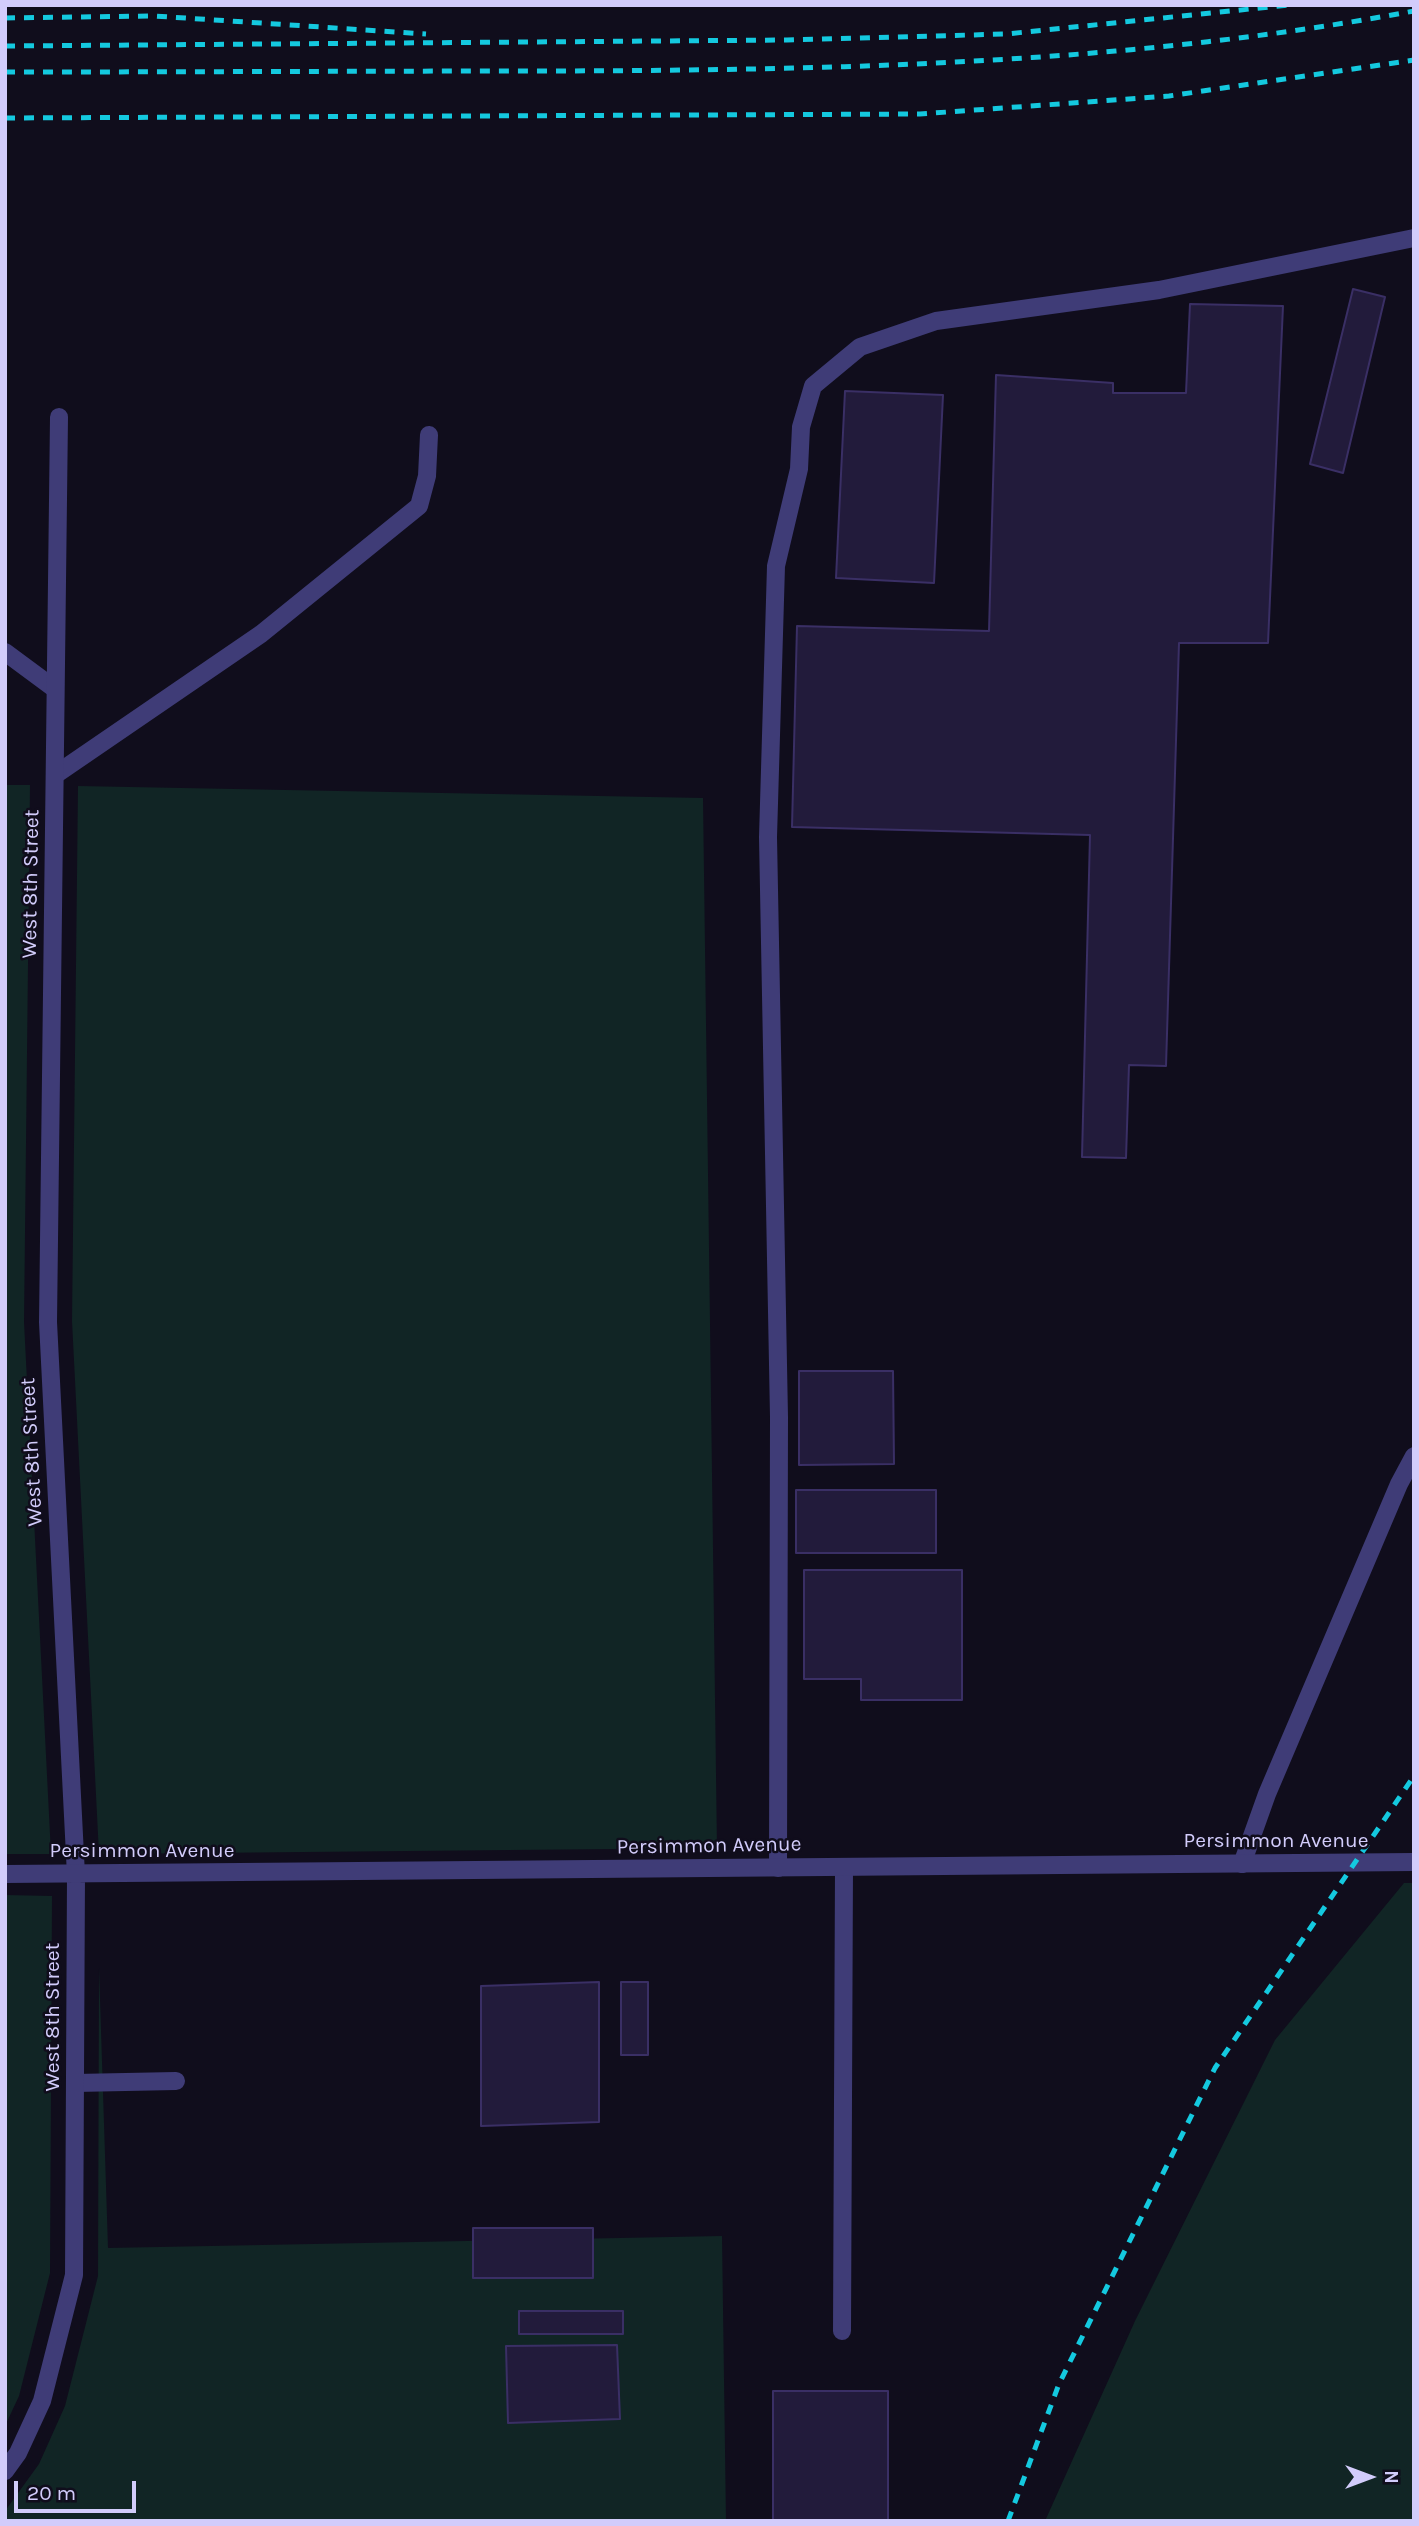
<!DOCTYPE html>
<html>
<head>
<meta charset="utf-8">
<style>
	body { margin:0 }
	#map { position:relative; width:1419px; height:2526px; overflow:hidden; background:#100d1c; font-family:Karla,sans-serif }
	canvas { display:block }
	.frame { position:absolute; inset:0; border:7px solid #d2ccfb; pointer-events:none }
	.north { position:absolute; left:1335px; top:2442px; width:70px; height:70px; -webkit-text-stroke:5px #100d1c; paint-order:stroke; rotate:90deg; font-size:19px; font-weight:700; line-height:28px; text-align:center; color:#d2ccfb }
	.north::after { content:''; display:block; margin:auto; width:24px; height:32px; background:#d2ccfb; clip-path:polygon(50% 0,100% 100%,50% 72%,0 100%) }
	.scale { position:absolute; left:14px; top:2481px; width:122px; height:32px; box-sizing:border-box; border:4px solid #d2ccfb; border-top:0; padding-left:9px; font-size:21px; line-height:24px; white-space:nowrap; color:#d2ccfb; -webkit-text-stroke:5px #100d1c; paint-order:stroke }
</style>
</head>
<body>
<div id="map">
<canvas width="1419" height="2526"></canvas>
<div class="frame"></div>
<div class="north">N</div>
<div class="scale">20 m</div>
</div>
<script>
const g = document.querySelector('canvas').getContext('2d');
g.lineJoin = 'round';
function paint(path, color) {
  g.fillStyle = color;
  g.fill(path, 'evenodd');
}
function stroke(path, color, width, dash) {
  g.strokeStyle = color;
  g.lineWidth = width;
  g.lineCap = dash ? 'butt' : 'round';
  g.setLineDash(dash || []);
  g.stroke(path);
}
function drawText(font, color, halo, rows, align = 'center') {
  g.font = font + ' Karla,sans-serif';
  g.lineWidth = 5;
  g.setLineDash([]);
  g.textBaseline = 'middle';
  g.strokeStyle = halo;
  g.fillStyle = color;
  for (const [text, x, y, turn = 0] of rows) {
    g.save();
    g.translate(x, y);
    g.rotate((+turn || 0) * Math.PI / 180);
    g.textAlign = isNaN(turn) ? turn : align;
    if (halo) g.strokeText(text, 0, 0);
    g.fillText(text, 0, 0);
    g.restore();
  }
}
const green = new Path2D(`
	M5,785H30L24,1322L51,1854H5Z
	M78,786L703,798L717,1848L99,1854L72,1321Z
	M1404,1883H1414V2521H1045L1135,2321L1275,2040Z
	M5,1895L52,1896L50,2273L19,2396L5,2426Z
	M99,1968L108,2248L722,2236L726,2521H5V2511L39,2464L65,2406L98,2276Z`);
const building = new Path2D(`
	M1353,289L1385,297L1343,473L1310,464Z
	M1190,304L1283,306L1268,643H1179L1166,1066L1129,1065L1126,1158L1082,1157L1090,835L792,827L797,626L989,631L996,375L1113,383V393H1186Z
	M845,391L943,395L934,583L836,578Z
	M799,1371H893L894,1464L799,1465Z
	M796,1490H936V1553H796Z
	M804,1570H962V1700H861V1679H804Z
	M599,1982V2122L481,2126V1986Z
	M621,1982H648V2055H621Z
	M473,2228H593V2278H473Z
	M519,2311H623V2334H519Z
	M617,2345L620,2419L508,2423L506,2346Z
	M773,2391H888V2521H773Z`);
const service = new Path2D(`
	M5,652L55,689
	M55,775L261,634L419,506L427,476L429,435
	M1242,1864L1267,1794L1399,1484L1414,1456
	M778,1868L779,1417L768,837L776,566L799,469L801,427L813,386L860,347L936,321L1159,290L1414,238
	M75,2083L176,2081
	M842,2331L844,1868`);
const minor = new Path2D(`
	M59,417L48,1322L76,1875`);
const tertiary = new Path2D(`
	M5,1874L1414,1862
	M5,2471L18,2453L42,2401L74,2275L76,1875`);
const rail = new Path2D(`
	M5,18L155,16L426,34
	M5,46L787,40L1006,34L1289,5
	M5,72C187,72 369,71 552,71C840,70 1130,64 1414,11
	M5,118L920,114L1169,96L1414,60
	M1008,2521L1059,2384L1215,2068L1414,1776`);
const streetNames = [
	["West 8th Street",31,884,-89],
	["West 8th Street",32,1452,-93],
	["Persimmon Avenue",1276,1841],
	["Persimmon Avenue",709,1846,-1],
	["Persimmon Avenue",142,1851],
	["West 8th Street",53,2017,-90]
];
paint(green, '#112525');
paint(building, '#221b3b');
stroke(building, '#3a2f65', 2);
stroke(service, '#3f3c77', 18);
stroke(minor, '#3f3c77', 18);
stroke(tertiary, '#3f3c77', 18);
stroke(rail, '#14c9df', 5, [10, 9]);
drawText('21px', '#d2ccfb', '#100d1c', streetNames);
</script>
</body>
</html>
